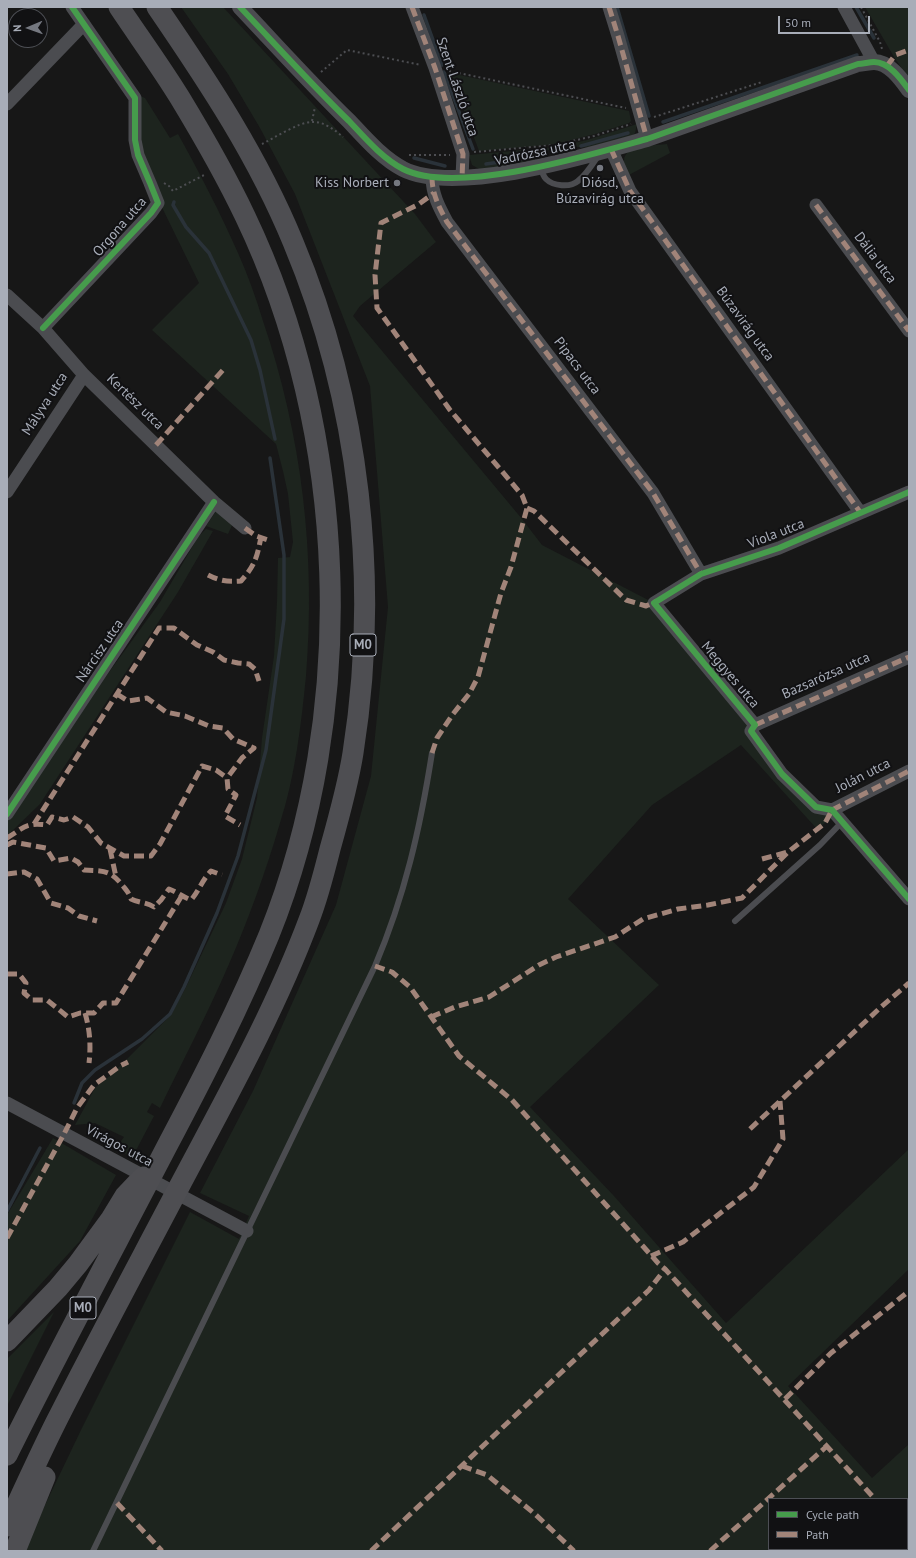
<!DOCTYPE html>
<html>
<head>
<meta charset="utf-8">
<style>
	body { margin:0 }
	#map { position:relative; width:916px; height:1558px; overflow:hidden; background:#171717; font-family:"PT Sans",sans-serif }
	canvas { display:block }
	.frame { position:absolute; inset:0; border:8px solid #a8adb8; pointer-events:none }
	.legend { position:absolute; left:768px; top:1498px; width:140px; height:52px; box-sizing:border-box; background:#111113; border:1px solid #4d4f55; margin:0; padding:5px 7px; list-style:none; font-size:12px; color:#a8adb8 }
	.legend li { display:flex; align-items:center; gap:8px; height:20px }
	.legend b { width:20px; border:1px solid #4d4f55 }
	.north { position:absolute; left:8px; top:8px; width:40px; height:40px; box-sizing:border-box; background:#111113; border:1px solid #4d4f55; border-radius:50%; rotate:268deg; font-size:11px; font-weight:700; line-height:16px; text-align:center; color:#a8adb8 }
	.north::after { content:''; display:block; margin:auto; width:14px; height:18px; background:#757880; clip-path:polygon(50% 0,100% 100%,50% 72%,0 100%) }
	.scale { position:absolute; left:778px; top:16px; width:92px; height:18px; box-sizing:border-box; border:2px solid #a8adb8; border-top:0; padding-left:5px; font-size:12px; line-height:14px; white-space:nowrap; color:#a8adb8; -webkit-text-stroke:3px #111113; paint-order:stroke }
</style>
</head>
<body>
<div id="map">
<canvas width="916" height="1558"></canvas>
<div class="frame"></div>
<ul class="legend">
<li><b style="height:5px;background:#469c4c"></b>Cycle path</li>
<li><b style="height:5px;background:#a18479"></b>Path</li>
</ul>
<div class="north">N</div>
<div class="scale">50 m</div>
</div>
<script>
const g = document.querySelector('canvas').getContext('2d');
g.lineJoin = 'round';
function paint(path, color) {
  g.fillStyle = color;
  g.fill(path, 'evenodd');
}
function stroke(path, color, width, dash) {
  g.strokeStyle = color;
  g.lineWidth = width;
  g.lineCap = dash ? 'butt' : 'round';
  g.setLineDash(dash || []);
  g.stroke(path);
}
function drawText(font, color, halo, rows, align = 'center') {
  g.font = font + ' "PT Sans",sans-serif';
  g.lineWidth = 4;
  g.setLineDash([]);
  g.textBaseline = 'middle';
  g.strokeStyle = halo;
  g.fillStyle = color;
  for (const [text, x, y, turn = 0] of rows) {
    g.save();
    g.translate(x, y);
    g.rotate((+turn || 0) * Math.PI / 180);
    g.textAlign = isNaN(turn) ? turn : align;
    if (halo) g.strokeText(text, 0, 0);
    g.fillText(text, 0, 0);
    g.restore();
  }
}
const green = new Path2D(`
	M181,7H223L415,214L436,242L360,306L353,316L522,519L542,545L654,603L755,725L751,731L816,807L832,810L825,823L817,829L741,745L652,805L568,899L659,985L530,1107L614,1196L726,1323L909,1149V1269L788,1386L872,1478L909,1444V1551H23L81,1430L190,1212L239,1239L249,1216L200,1193L253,1091L336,905L371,776L388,607L370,386L295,194L260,128L228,74ZM769,1499H907V1549H769Z
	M865,7H909V79L894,57Z
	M450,73L629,111L631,121L629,123L595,134L556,144L479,151Z
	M140,96L145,98L170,138L178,134C199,172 220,212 238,253C248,275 256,298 263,321C302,436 316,555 306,676C301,726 295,776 280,823C266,871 249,918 229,964C208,1013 183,1060 160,1108L152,1103L147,1112L154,1116L132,1158L116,1148L124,1137L95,1123L75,1125L95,1088L112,1074L170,1016L185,989L226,903L242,859L257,798L262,738L274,656L277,602L278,558L290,557L293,542L288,494L283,471L276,444L152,330L199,283L150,183L137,138Z
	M637,124L635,133L631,137L593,148L564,146L550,149L532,163L481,170L472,165L469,155L556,147L587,140Z
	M667,144L670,153L627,176C626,172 623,165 624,161C624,144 655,146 667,144Z
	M216,511L234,521L228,534L206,526Z
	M206,529L213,531L178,592L40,804L7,836V822L107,675L160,602L198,537Z
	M53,1138L116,1175L80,1241L7,1321V1215Z
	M54,1312L7,1406V1359Z`);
const stream = new Path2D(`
	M617,7L649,116
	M856,7L874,38
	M424,15L442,65
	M444,72L473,149
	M663,122L857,55
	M581,146L628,133
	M414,158L445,166
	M486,164L535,157
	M174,202L173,205L186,227L209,253L251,340L260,370L275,439
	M74,1103L82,1083L95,1070L142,1039L170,1014L184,987L217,913L238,856L266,750L284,619V555L270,458
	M7,1211L40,1148`);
const path = new Path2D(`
	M861,7L880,42L882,49
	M449,71L626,108
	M321,72L347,50L421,65
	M654,117L762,82
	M312,121L315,107
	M262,144C274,138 299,122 312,122C323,121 335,130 343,137
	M474,152L555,145L594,136L631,124
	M409,155H450
	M164,183L169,186L173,191L206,174`);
const service = new Path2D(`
	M541,168C542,172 543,176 546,179C553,186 570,188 578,181C586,175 592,165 598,156
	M735,921L820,845L842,822
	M93,1551L375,966C405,895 420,829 432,753`);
const minor = new Path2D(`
	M412,7L435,68L463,154L462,178
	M609,7L618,36L647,139
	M844,7L874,62
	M7,104L84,24
	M611,149L630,191L860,512
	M432,177C432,194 439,207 447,222L653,493L701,574
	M816,205L909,331
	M7,295L43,328L84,375L214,502L245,528
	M43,328L151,213L158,203L150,183L138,155L135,140V98L72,7
	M7,492L84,375
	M909,492L779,548L701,574L654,603L755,725L751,731L782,774L816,807L832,810L909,899
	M755,725L909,657
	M832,810L909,771
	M7,814L214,502
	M7,1103L247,1231`);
const tertiary = new Path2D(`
	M240,7C276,45 311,84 349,121C365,138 382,158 403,169C456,196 590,155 647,139L858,64C863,64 869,62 874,62C889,62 901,79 909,90`);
const trunk = new Path2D(`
	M7,1341L58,1288L78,1264L111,1219L125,1196L143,1177
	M7,1455C58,1352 113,1250 166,1148C203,1078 239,1008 269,935C359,711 349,433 245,216C226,176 203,136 180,98C161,67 139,37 119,7
	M7,1526C23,1491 39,1456 56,1422C96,1343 138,1265 179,1187C225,1100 274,1013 309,920C318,897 324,873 330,849C339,817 348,785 353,753C380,582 360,402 293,242C258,157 209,83 157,7
	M15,1551L45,1477`);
const quiet = new Path2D(`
	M412,7L435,68L463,154L462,178
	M609,7L618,36L647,139
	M887,66L895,55L909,50
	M611,149L630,191L860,512
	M432,177C432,194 439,207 447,222L653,493L701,574
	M816,205L909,331
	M156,445L223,370
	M527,508L534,511L626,600L646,606L657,601
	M245,528L256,536L271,541
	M208,575C220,581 228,582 241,581C255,565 257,558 261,537
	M117,694L128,701L147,698L166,712L185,716L209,726L223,728L233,739L254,748L242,758L227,778
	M755,725L909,657
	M432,753L437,738L453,714L469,694L478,677L501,593L511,567L527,508L522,495L450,410L377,308L375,275L381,223L419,204L434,193
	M832,810L909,771
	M34,824L159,628H174L197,645L213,652L224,660L238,663L249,664L255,669L259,681
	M7,838C24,828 25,822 47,825L52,817L64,820L73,817L88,827L101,843L124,856H151L160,844L202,766L216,770L227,778L228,789L236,795L225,816L240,825
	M7,845L13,842L46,848L54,861L71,858L78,862L84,870C105,871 110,870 123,886C127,891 129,893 131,899C139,903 146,902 154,907L161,900L169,889C177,892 183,897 191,900C199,891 202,880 211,871L222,875
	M110,849L116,877
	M762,859L788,852L825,823L832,810
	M7,874L24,872L37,879L51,903L68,908L79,916L97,921
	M375,966L392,972L410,987L459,1056L512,1100L658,1263L665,1269L875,1499
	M7,974H19L26,983L24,993L32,1000H47L68,1017L80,1013H94L103,1003H116L181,897
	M85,1013C90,1030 91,1046 89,1063
	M431,1017L455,1007L489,997L539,965L556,957L615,937L643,919L678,909L708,905L742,898L788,852
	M750,1129L881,1007L909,983
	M7,1238L64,1134L77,1108L94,1085L120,1066L128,1062
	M651,1256L683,1242L754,1187L783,1139L780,1101
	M785,1399L831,1353L909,1291
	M462,1466L487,1475L535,1514L574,1551
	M117,1503L162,1551
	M907,1535L909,1537
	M371,1551L649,1290L665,1269
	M710,1551L827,1446`);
const cycleway = new Path2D(`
	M240,7C276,45 311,84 349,121C365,138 382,158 403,169C456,196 590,155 647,139L858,64C863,64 869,62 874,62C889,62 901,79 909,90
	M43,328L151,213L158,203L150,183L138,155L135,140V98L72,7
	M909,492L779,548L701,574L654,603L755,725L751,731L782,774L816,807L832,810L909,899
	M7,814L214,502`);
const markers = [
	[600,168,4,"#757880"],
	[397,183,4,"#757880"]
];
const shields = [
	[363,645,26],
	[83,1308,26]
];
const shieldNames = [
	["M0",363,645],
	["M0",83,1308]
];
const streetNames = [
	["Szent László utca",457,87,71],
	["Vadrózsa utca",535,153,-12],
	["Orgona utca",120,227,-49],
	["Dália utca",875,258,53],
	["Búzavirág utca",745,324,54],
	["Pipacs utca",577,366,53],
	["Kertész utca",135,402,44],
	["Mályva utca",45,404,-57],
	["Viola utca",776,534,-21],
	["Nárcisz utca",100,651,-56],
	["Meggyes utca",730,675,50],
	["Bazsarózsa utca",826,676,-24],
	["Jolán utca",863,776,-27],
	["Virágos utca",119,1146,28]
];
const poiNames = [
	["Kiss Norbert",389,183],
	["Diósd,",600,183,"center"],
	["Búzavirág utca",600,199,"center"]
];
paint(green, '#1d241e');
stroke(stream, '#2a3239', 3.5);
stroke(path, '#4d4e52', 2, [2, 3]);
stroke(service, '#4b4c50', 6);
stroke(minor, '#4b4c50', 13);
stroke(tertiary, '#4b4c50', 16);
stroke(trunk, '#4e4e52', 21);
stroke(quiet, '#a18479', 5, [10, 5]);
stroke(cycleway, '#469c4c', 6);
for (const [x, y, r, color] of markers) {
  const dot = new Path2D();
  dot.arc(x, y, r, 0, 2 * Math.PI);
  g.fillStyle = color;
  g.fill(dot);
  stroke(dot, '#111113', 1.5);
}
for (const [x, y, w] of shields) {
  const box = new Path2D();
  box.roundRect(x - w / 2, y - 11, w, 22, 3);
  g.fillStyle = '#111113';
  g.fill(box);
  stroke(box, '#a8adb8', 1);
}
drawText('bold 13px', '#a8adb8', null, shieldNames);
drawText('14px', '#a8adb8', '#111113', streetNames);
drawText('14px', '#a8adb8', '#111113', poiNames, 'right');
</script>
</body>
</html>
